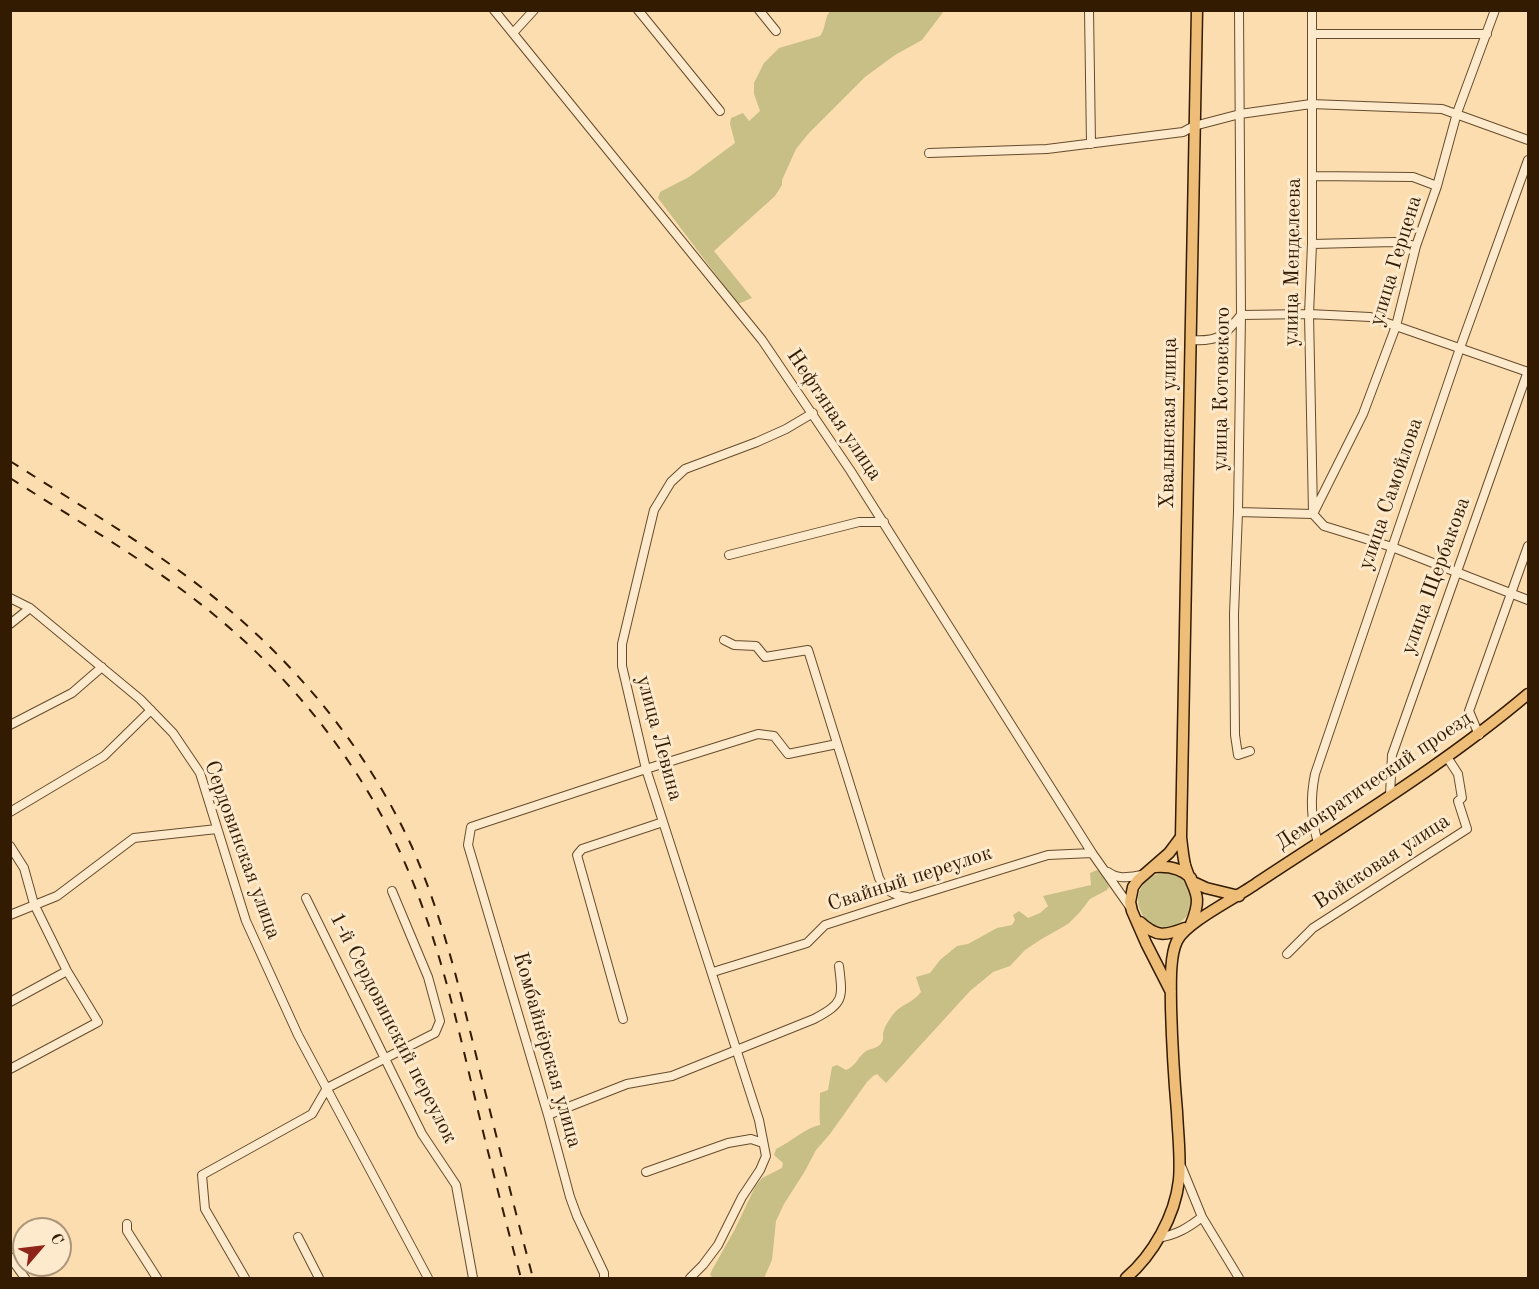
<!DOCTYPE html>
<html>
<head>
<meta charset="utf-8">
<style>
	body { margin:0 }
	#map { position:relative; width:1539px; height:1289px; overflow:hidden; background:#fcddaf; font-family:"Old Standard TT",serif }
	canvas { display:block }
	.frame { position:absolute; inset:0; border:12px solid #331b02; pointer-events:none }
	.north { position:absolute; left:12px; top:1217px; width:60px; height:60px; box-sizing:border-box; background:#fde9cb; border:2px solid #ac977b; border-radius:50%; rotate:62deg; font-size:16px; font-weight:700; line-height:24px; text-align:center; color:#331b02 }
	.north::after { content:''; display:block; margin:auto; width:21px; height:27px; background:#8f2418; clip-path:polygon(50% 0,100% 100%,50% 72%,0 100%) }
</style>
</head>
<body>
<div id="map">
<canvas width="1539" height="1289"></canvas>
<div class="frame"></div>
<div class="north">С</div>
</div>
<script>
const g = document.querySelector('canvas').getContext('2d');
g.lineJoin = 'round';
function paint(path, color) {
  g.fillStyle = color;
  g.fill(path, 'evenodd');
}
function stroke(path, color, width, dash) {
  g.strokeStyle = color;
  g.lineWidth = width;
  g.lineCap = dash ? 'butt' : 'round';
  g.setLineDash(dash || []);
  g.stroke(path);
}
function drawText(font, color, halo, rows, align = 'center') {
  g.font = font + ' "Old Standard TT",serif';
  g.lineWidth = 6;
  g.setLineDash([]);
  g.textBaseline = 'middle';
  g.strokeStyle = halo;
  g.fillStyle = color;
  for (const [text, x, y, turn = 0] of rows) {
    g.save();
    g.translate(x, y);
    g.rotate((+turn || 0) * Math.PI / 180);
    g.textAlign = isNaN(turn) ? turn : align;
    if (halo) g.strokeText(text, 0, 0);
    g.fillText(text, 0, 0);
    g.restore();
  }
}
const green = new Path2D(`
	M830,11H944L922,40L895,55L865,77L808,134L796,149L782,180V185L775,196L714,251L752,298L738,304L658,198L660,192L689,177L735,143L730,124L731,118L743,113L749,121L760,111L754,94V83L764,63L779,48L820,36C826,28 824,19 830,11Z
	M1097,870C1103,872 1106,881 1109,887L1107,890L1090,899L1080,912L1068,924L1040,940L1025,950L1010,966L993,972L970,991L886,1083L877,1074L873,1076L867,1082L830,1134L816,1150L805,1171L784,1204L776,1221L772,1260L764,1278H713L710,1275L712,1270L735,1229L755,1187L762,1178L782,1168L783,1163L774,1155L776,1149C791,1142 805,1128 820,1125C819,1114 820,1104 820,1093L828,1090L832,1067L837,1065L846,1070C855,1067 858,1057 866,1051C872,1048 879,1048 882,1042C884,1039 883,1036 883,1033C885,1026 890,1018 895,1012C903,1004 915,1001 921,992L916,977L930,973L940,960L957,946L968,944L997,928L1012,925L1015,920L1013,915L1019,911L1028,918L1040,913L1048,906L1043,896L1091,885L1090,873Z
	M1138 900a27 27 0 1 1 54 0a27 27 0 1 1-54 0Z`);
const minor = new Path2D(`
	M494,10L762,340L850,470L1092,853L1130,907
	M638,10L720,111
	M759,10L776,31
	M1089,10L1091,144
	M1239,10L1241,315L1238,512L1234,614L1235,735L1238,755L1250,751
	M1312,10V244L1309,314L1313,513
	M513,33L534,10
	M1312,34H1487
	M929,153L1047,149L1183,132L1194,126L1240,114L1311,104L1442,109L1528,140
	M1312,176L1413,177L1437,186
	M1312,244L1394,242L1416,246
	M1190,340C1219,342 1224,336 1241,315L1309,314L1370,317L1528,372
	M1238,512L1313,514L1324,526L1392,547L1528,600
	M1313,514L1363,414L1396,326L1416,246L1437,186L1457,113L1495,10
	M729,555L859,522H884
	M10,598L30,608L140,699L173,733L200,773L246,921L298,1035L428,1278
	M10,624L30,608
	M724,640L734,645L756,646L765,657L808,650L879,878C885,891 893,895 907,897
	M10,725L72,693L102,667
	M1479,735L1469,711L1528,546
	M1390,795L1392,755L1528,371
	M10,812L104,756L151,710
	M1318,843C1311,819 1310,799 1315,774L1460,348L1528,160
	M10,846L24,868L34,904L67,971L98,1022L10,1069
	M1108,872C1119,880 1129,877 1142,875
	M306,898L422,1134L456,1185L473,1278
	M10,915L57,896L134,838L217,829
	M1287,954L1313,928L1467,829L1458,801L1462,798L1458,774L1447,757
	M713,972L807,943L825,925L909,898L1048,855L1092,853
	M10,1002L67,971
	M623,1019L577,855L582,849L663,822
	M548,1115L627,1084L672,1076L814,1019C844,1003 843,999 839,966
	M1182,1168L1202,1217
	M646,1172L728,1143L751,1139L763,1143
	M127,1224V1231L157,1278
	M298,1237L319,1278
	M1158,1238C1176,1235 1188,1228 1202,1217L1239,1278
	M10,1257L25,1278
	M245,1278L205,1209L202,1175L312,1114L327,1088L435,1033L440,1021L428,977L392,891
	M604,1278V1273L577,1216L570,1197L548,1115L468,845L471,827L646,769L758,734L774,736L788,754L837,744
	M690,1278L703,1265L718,1245L742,1197L760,1170L766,1156L759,1120L646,769L622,666V644L654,510L671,482L685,469L757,442L786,429L813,413`);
const major = new Path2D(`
	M1155,867C1169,866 1181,868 1191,878
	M1193,882L1206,888L1239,896
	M1140,922C1156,937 1165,936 1185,928
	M1191,924C1204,893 1193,892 1185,865C1183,856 1182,846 1181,837L1197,10
	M1171,992L1146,943L1132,911L1130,902L1133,887L1138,880L1169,853L1181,837
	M1126,1278C1153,1255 1175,1216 1179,1180C1181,1158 1178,1135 1177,1112C1174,1078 1172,1043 1171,1008C1171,990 1169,957 1177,941C1186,922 1238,897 1257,883C1349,822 1444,765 1528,694`);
const rail = new Path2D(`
	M10,461C88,511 171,558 241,620C312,683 372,760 412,847C441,913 458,982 475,1051C494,1127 513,1203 533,1278
	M10,478C85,526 165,571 232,630C302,691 361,768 400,852C435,928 454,1009 473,1090C488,1153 504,1216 521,1278`);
const streetNames = [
	["улица Герцена",1396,261,-73],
	["улица Менделеева",1293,262,-89],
	["улица Котовского",1222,389,-89],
	["Нефтяная улица",834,415,56],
	["Хвалынская улица",1169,423,-89],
	["улица Самойлова",1391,494,-71],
	["улица Щербакова",1436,576,-70],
	["улица Левина",659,738,75],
	["Демократический проезд",1374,781,-34],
	["Сердовинская улица",242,850,70],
	["Войсковая улица",1382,862,-33],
	["Свайный переулок",910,879,-18],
	["1-й Сердовинский переулок",393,1028,63],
	["Комбайнёрская улица",547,1050,74]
];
paint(green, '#c7bf86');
stroke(minor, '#654c2d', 10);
stroke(major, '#331b02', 13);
stroke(minor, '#fde9cb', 8);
stroke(major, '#eebe78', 10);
stroke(rail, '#331b02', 2, [10, 10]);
drawText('21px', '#331b02', '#fde9cb', streetNames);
</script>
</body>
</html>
